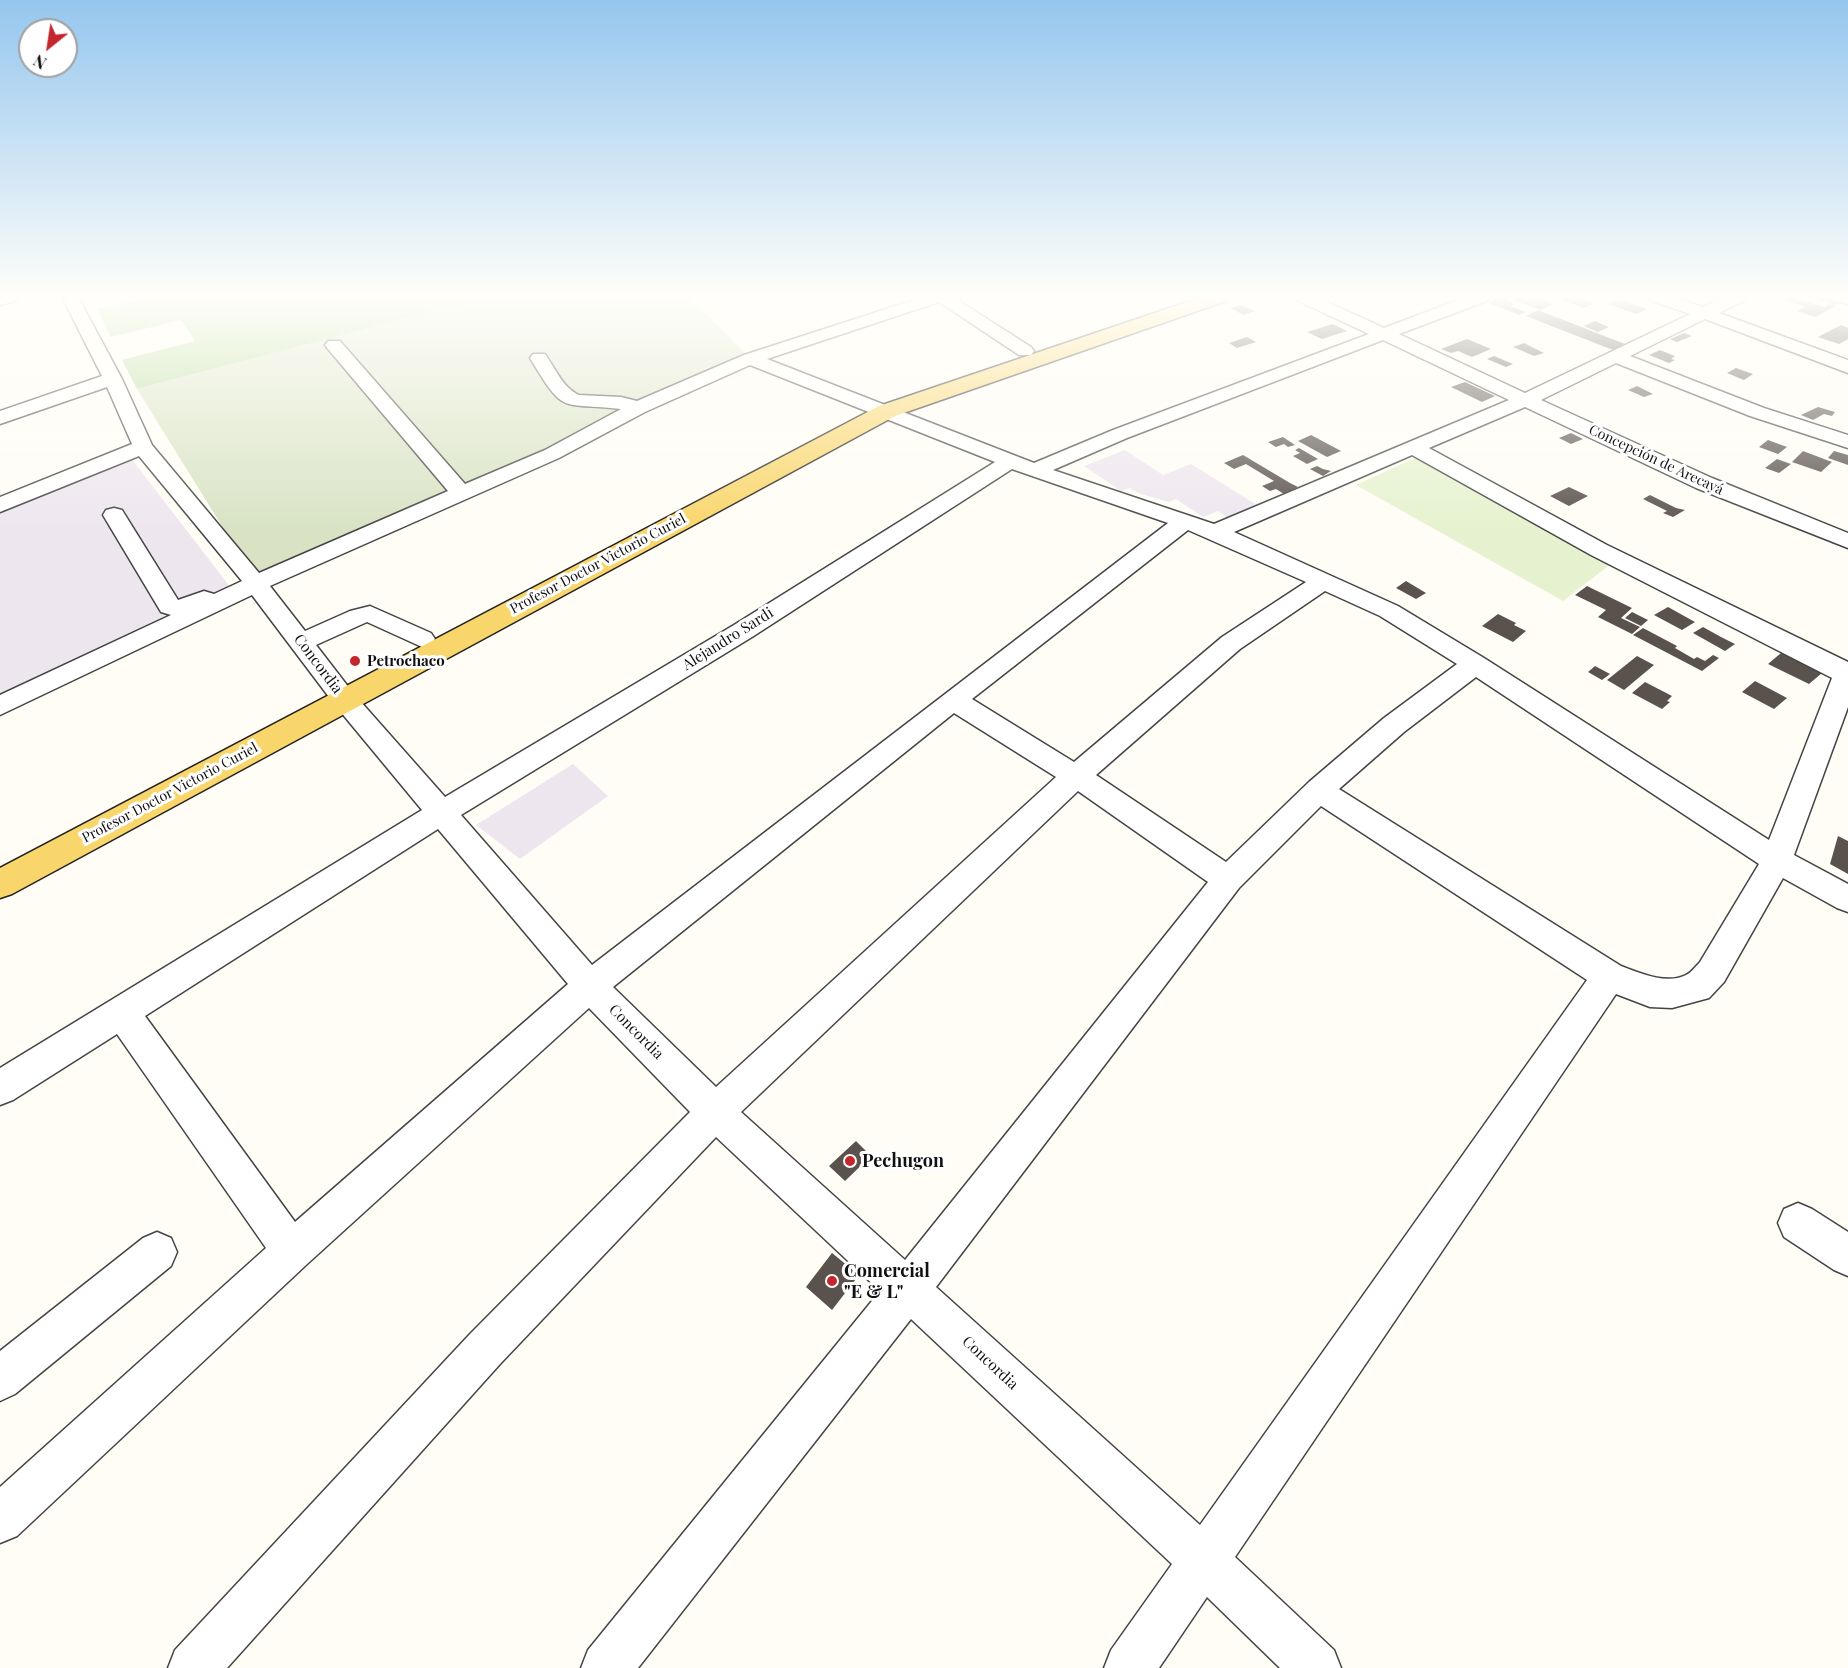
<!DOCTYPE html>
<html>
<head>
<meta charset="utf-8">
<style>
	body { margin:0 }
	#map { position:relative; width:1848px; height:1668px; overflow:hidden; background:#fffdf5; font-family:"Playfair Display",serif }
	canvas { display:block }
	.north { position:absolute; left:18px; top:18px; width:60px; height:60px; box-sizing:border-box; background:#fff; border:2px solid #a0a0a0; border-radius:50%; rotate:210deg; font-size:16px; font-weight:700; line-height:24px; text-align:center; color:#111 }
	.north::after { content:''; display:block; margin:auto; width:21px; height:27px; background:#c4262e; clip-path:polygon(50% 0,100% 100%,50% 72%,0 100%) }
</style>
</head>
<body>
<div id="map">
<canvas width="1848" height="1668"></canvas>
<div class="north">N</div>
</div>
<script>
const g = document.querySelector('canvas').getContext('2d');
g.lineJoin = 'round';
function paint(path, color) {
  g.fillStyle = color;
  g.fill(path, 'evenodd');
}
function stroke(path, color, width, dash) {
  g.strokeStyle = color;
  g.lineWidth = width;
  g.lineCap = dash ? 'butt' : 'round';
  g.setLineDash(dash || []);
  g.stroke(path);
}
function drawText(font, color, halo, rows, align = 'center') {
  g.font = font + ' "Playfair Display",serif';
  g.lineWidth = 6;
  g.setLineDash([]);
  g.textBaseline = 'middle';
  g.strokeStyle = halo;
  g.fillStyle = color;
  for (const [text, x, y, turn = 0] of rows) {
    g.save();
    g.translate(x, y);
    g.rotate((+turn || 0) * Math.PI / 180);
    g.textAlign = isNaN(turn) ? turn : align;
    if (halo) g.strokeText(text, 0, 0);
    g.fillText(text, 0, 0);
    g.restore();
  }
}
const industrial = new Path2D(`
	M1125,450L1163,475L1191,464L1257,505L1228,518L1218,511L1203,517L1176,499L1169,502L1138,493L1130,488L1121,491L1084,466Z
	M131,458L237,596L0,706V511Z
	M573,764L608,796L520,859L476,825Z`);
const forest = new Path2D(`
	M151,297H488L137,389L122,360L195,341L181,320L111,337L97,309Z`);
const cemetery = new Path2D(`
	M488,297H689L750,358L259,586L137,389Z`);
const pitch = new Path2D(`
	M1415,458L1612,563L1563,601L1356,485Z`);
const building = new Path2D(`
	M1499,297L1509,299L1505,300L1515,304L1510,306L1526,312L1519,315L1487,302Z
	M1519,297H1534L1554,304L1541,310L1513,300Z
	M1567,297H1578L1594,303L1583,308L1561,299Z
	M1791,297L1824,307L1829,304L1836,306L1815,317L1797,311L1805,307L1784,300Z
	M1810,297H1832L1843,301L1835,305Z
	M1618,299L1647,309L1636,314L1608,304Z
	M1241,305L1255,311L1244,315L1230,308Z
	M1538,310L1625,344L1613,350L1526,316Z
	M1595,321L1609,327L1598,332L1584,326Z
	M1333,324L1347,331L1322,339L1307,332Z
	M1841,325L1848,328V339L1839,344L1818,337Z
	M1684,333L1692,336L1677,342L1670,339Z
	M1247,337L1256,342L1237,348L1229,343Z
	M1467,339L1491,349L1472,357L1458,351L1451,353L1441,349Z
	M1524,343L1544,353L1534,356L1513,347Z
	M1660,350L1675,356L1671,359L1675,360L1669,363L1649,355Z
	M1494,356L1513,364L1506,367L1487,359Z
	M1736,368L1753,374L1744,380L1727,373Z
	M1465,382L1495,396L1482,402L1451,387Z
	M1637,386L1653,394L1644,397L1628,390Z
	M1818,407L1835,412L1832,416L1824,414L1813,420L1801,415Z
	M1571,433L1583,439L1571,444L1559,438Z
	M1311,435L1341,451L1327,457L1298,441Z
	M1283,437L1295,445L1288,447L1284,444L1276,447L1268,442Z
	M1768,440L1787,447L1778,454L1759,447Z
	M1299,448L1318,459L1307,464L1293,456L1300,453L1295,450Z
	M1803,451L1832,462L1821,472L1792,462Z
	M1834,451L1848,455V465L1828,458Z
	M1243,455L1290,483L1298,487L1284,494L1276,489L1270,491L1262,486L1274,481L1246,464L1234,469L1224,463Z
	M1777,459L1791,464L1779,473L1765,468Z
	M1317,466L1323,469L1331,471L1323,476L1310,469Z
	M1569,487L1588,496L1569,506L1550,496Z
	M1650,495L1676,508L1685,510L1673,517L1663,513L1667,511L1643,499Z
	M1406,581L1426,593L1416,599L1396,588Z
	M1587,586L1632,608L1621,618L1640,627L1632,634L1598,617L1606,610L1575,595Z
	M1668,607L1695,622L1682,630L1654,615Z
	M1632,612L1648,620L1641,626L1625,618Z
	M1498,614L1516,623L1514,625L1526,631L1513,642L1482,626Z
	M1703,627L1721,637L1735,644L1725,651L1693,633Z
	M1643,628L1677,646L1675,648L1694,659L1697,657L1705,661L1713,655L1719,658L1702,671L1633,635Z
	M1781,653L1822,673L1809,684L1768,664Z
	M1637,656L1654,665L1624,690L1607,680Z
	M1595,666L1610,674L1602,680L1588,672Z
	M1755,681L1787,698L1774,709L1742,692Z
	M1645,682L1672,696L1667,701L1670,702L1662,709L1632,693Z
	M1838,836L1848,841V874L1830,864Z
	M856,1141L871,1156L845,1181L829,1166Z
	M832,1253L859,1275L832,1310L806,1287Z`);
const minor = new Path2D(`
	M0,297H17L15,301L0,305Z
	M62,297H78L122,379L152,445L259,573L448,491L328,349L325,345L328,341H340L465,484L545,450L621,409C559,402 565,416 530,358L533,354H545C555,368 563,388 579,395L621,397L637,401L744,355L923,297H953L1031,347L1034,351L1031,355H1019L939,302L767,359L1034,463L1113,430L1369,334L1298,301L1296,297H1317L1384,328L1466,297H1489L1487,301L1399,334L1525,393L1690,314L1652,301L1650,297H1674L1703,307L1725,297H1746L1744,301L1719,313L1848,360V373L1705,319L1630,356L1764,408L1848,435V448L1750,416L1616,363L1541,400L1712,478L1848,533V548L1696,488L1525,407L1429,448L1607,545L1848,662V707L1794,855L1848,884V912L1837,908L1783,878L1724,982L1709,998L1672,1008L1650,1007L1616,994L1235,1557L1334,1650L1341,1668H1280L1207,1597L1159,1668H1104L1111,1650L1172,1564L911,1319L638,1668H581L588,1650L880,1291L716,1137L500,1364L227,1668H168L175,1650L470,1334L690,1112L589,1008L306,1265L17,1536L0,1543V1487L266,1248L117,1034L13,1100L0,1105V1068L422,810L335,705L252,595L0,715V695L171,615L161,612L158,607L103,515L106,510L114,508L122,510L178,600L204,591L214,594L242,581L139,456L0,512V497L132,444L107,387L0,424V411L102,376ZM1383,340L1509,400L1214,524L1053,470L1127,438ZM750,365L995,462L734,625L445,797L353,693L316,645L367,622L422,647L431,645L435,639L431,633L370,606L350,611L305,631L270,586L559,458L645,412ZM1412,455L1591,555L1832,678L1769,840L1484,658L1398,606L1234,532ZM1012,469L1168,523L592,965L461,815L752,637ZM1188,530L1306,582L1222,637L1074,762L972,699ZM1325,591L1380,616L1457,664L1384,718L1309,782L1226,862L1096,775L1240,649ZM1476,677L1759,864L1700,962C1696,966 1691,973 1686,975C1666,985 1640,973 1621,966L1339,789L1404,732ZM954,713L1056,777L716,1087L613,987ZM1078,791L1208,882L905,1260L741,1112ZM1321,806L1587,980L1200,1525L936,1287L1239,888ZM438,829L568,984L295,1222L145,1016Z
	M1833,297H1848V304L1835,301Z
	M1798,1203L1812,1209L1848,1232V1276L1834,1270L1784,1237L1778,1223L1784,1209Z
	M157,1232L171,1238L177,1252L171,1266L15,1394L0,1401V1351L143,1238Z`);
const major = new Path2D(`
	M1202,297H1229L1226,301L895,416L12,894L0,898V868L879,406Z`);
const markers = [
	[355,661,6,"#c4262e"],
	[850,1161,6,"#c4262e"],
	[832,1281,6,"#c4262e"]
];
const farStreetnames = [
	["Concepción de Arecayá",1656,460,25],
	["Profesor Doctor Victorio Curiel",598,564,-28],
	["Profesor Doctor Victorio Curiel",170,793,-28]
];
const streetNames = [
	["Alejandro Sardi",728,639,-32],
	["Concordia",318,664,53],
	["Concordia",636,1032,45],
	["Concordia",990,1363,43]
];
const poiNames = [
	["Petrochaco",367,661]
];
const nearPoinames = [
	["Pechugon",862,1161],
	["Comercial",844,1271],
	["\"E & L\"",844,1292]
];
paint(industrial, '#eee6ef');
paint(forest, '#b9dc9c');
paint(cemetery, '#d9e3c4');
paint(pitch, '#e6f2cf');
paint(building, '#5a524d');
stroke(minor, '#444', 3);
stroke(major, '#222', 3);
paint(minor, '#fff');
paint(major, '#f9d66b');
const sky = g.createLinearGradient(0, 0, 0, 530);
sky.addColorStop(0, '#95c6ee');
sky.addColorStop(0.56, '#fffefa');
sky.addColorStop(1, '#fffefa00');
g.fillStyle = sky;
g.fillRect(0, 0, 1848, 530);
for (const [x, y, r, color] of markers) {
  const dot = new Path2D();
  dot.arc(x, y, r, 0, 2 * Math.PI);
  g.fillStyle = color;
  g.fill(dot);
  stroke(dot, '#fff', 2);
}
drawText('14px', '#111', '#fff', farStreetnames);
drawText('15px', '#111', '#fff', streetNames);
drawText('bold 15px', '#111', '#fff', poiNames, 'left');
drawText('bold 18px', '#111', '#fff', nearPoinames, 'left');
</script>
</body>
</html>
